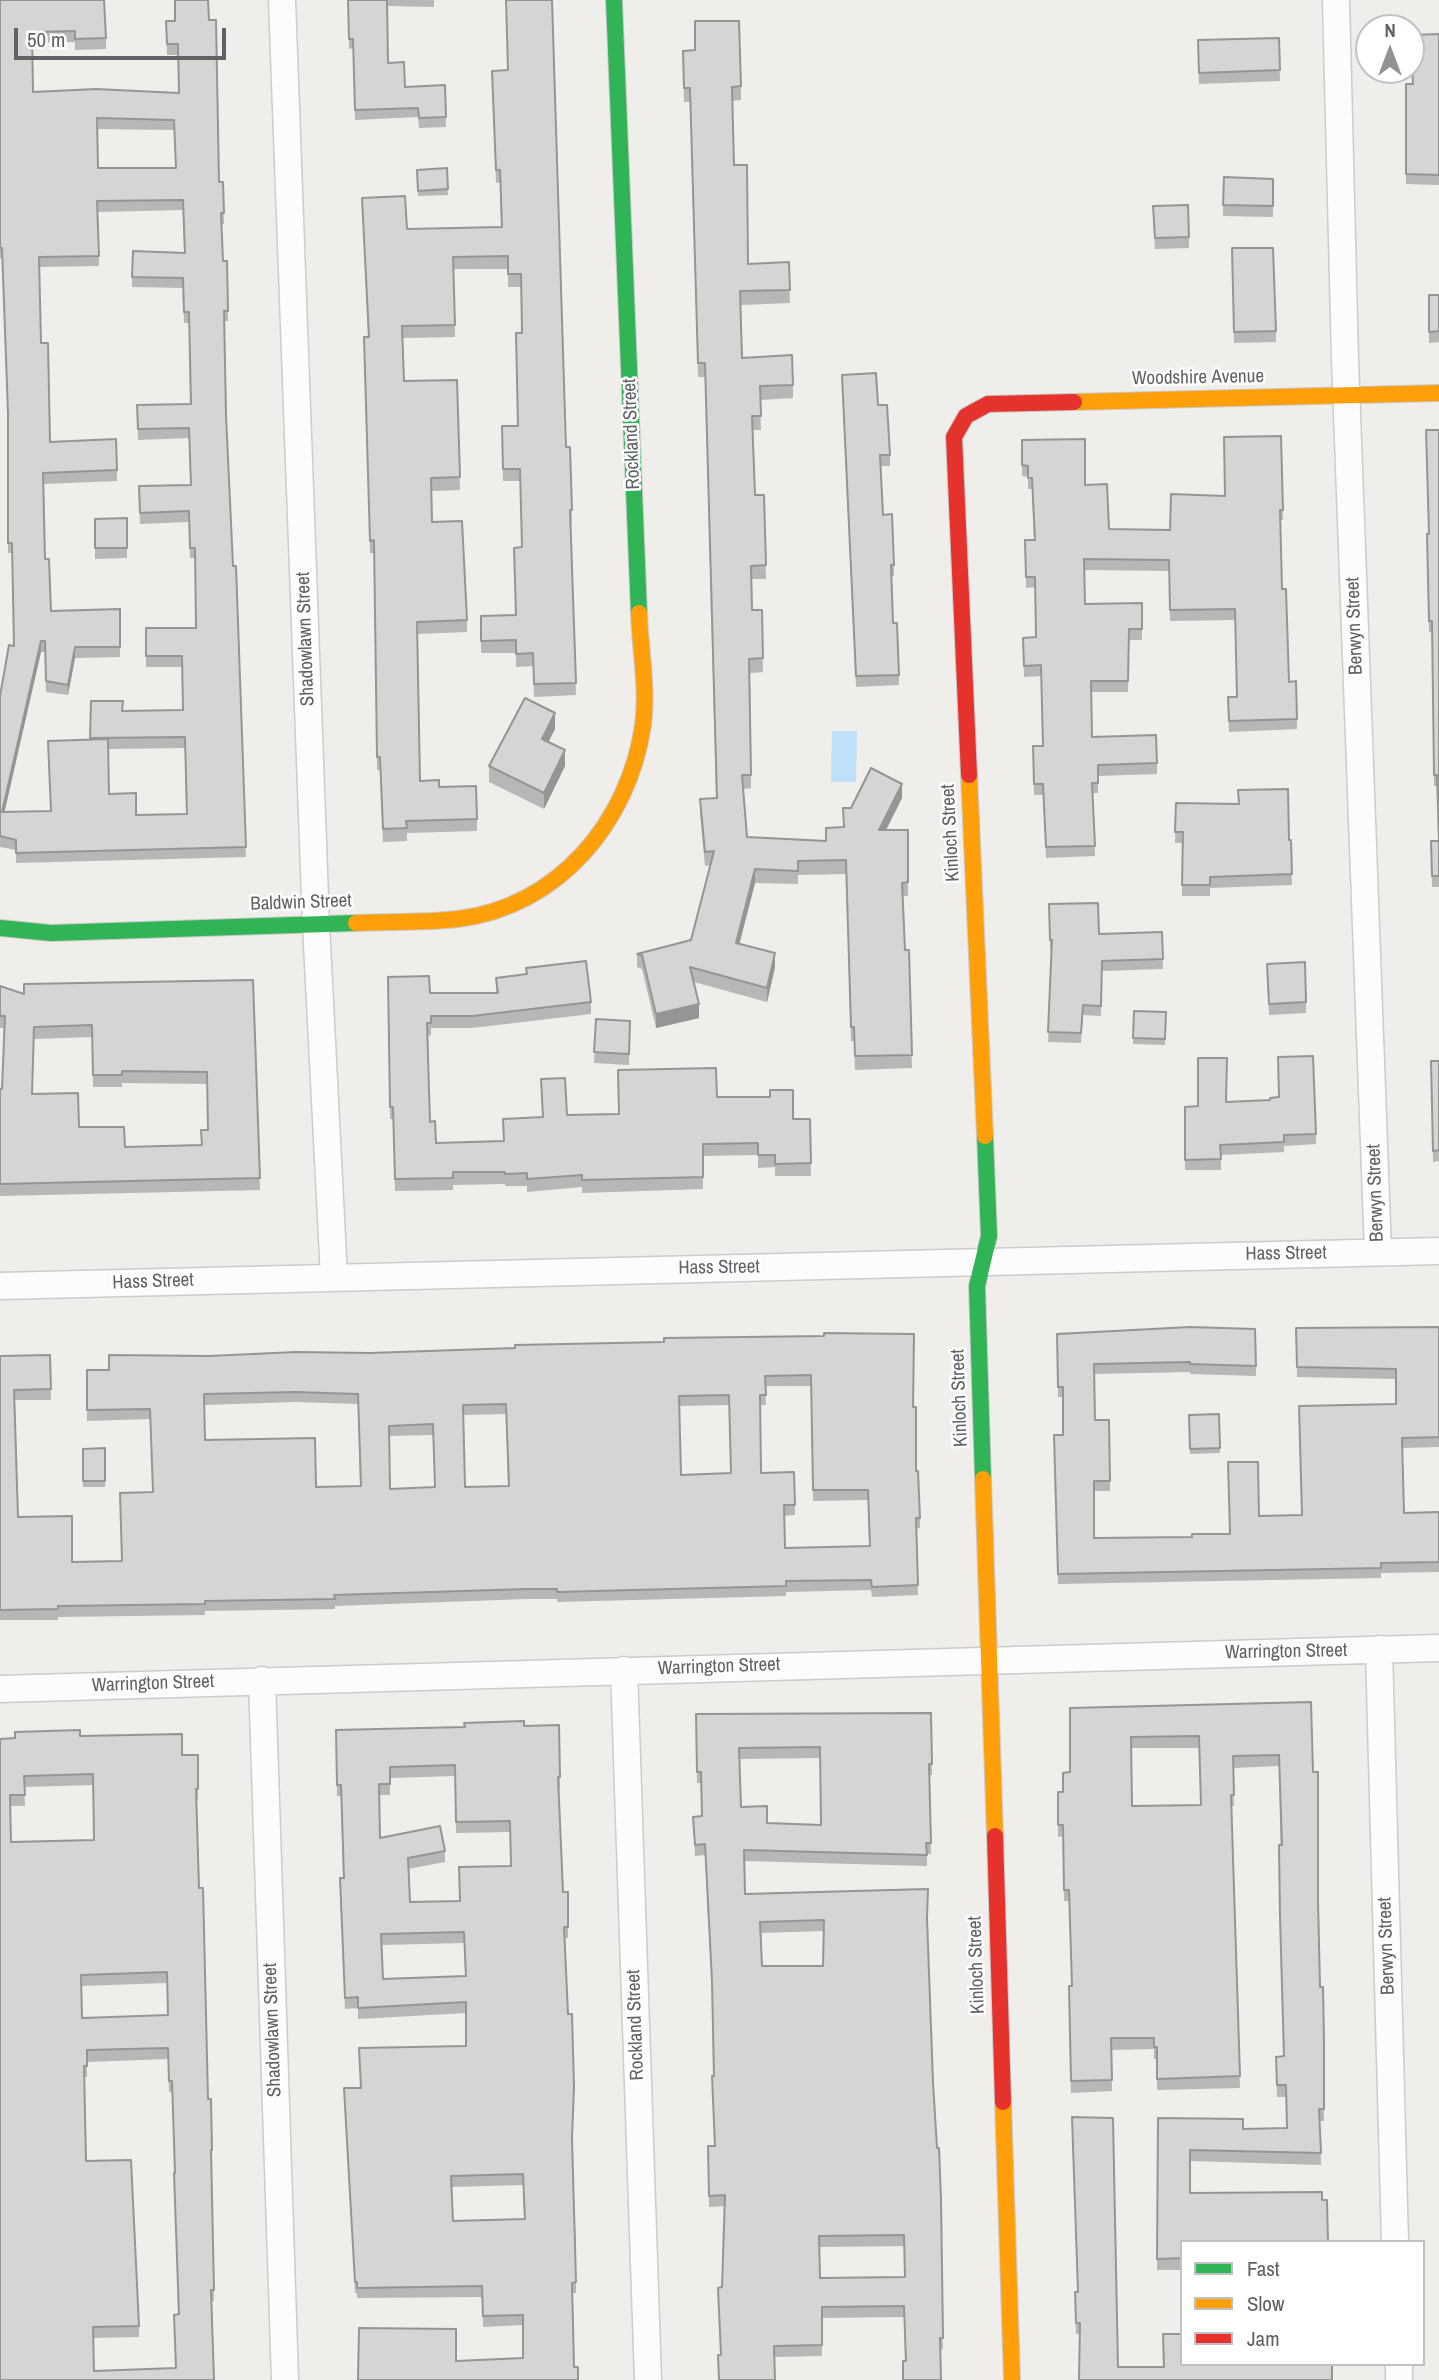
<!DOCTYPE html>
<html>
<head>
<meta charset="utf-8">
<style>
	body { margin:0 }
	#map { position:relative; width:1439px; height:2380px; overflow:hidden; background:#efeeea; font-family:"Archivo Narrow",sans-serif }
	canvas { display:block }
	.legend { position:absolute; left:1180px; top:2240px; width:245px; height:126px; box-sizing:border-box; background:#fff; border:2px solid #bfc1c3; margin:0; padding:9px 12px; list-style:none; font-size:21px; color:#5f6368 }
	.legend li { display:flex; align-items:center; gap:14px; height:35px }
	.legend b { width:35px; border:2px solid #bfc1c3 }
	.north { position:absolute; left:1355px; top:14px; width:70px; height:70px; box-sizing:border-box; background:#fff; border:2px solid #bfc1c3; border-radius:50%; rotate:0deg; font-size:19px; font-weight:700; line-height:28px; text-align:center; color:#5f6368 }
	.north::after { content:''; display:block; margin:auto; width:24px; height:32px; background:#919496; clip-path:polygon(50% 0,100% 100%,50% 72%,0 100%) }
	.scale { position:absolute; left:14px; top:28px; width:212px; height:32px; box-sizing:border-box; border:4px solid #5f6368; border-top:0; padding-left:9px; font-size:21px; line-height:24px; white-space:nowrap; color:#5f6368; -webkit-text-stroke:5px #fff; paint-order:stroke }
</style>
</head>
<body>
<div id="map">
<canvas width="1439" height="2380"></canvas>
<ul class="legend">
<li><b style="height:9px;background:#30b455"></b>Fast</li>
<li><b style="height:9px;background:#ff9f0a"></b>Slow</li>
<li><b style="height:9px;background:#e5322d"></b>Jam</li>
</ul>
<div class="north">N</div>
<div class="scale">50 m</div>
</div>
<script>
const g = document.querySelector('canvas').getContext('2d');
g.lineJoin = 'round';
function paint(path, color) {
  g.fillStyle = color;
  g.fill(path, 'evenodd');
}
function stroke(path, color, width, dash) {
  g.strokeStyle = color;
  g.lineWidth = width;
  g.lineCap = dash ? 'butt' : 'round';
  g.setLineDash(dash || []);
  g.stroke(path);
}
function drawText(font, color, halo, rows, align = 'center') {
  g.font = font + ' "Archivo Narrow",sans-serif';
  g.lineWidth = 5;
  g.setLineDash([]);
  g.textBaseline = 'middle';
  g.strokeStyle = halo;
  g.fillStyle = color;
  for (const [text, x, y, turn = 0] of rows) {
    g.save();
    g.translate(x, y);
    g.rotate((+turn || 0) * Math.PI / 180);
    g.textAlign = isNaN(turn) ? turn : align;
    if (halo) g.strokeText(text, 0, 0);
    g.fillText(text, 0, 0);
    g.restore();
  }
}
const water = new Path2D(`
	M832,731H857L856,782H831Z`);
const street = new Path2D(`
	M282,0L316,924L334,1277
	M1336,0L1345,359L1378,1252
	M0,1286L1439,1251
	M1379,1649L1395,2242
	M624,1670L648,2380
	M262,1680L285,2380
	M0,1689L1439,1648
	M1399,2364V2380`);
const fast = new Path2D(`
	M614,0L639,613
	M0,928L51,933L356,923
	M983,1479L977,1286L989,1236L985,1136`);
const slow = new Path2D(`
	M1074,402L1439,393
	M969,775L985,1136
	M356,923C389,921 424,923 458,919C558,907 629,822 643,725C648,687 640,650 639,613
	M983,1479L995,1836
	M1003,2102L1012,2380`);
const jam = new Path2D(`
	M969,775L954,437L966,416L988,404L1074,402
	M995,1836L1003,2102`);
const wall = new Path2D(`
	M0,0L106,38V49L75,50V42L32,43L33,92L179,93L178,55H167L166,21L209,20L219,182H223L224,224H221L223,261H227L228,321H224L226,415L246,857L16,863V850L0,847V696L14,646L12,553H8V422L2,258H0ZM97,129L174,130L176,168H98ZM183,210L184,253L132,277V287L183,288L184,323H189L190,404L137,405L138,440L189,438L191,485L139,486L140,524L189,522L190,558H195L196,628H146V667H182L183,710L122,711L91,701L90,740L50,811L4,812L41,652H45L46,692L68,695L75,658L120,657V609L51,611L45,559L44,484L117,481V470L50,442L41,343L39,267L99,266L98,212ZM185,748L186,814L136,815L109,794L108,749Z
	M348,0H434V7L387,6L388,63L405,87L445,85L446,127L419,128L418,117L355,120L353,48L349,49Z
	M1439,34V185L1406,184V84H1412Z
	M1279,38L1280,81L1199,84L1198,40Z
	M695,50L741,86V100L732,101L734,165L748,264L789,262L790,303L741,305L742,358L793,385V398L760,400L761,430H753L755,495H764L766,579H751L752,610H762L763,672L750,673L751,788L743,789L747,837L826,841L844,827L851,808L902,798L886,830H908V896H903L905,950H909L912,1068L855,1070L854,1041H851L846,874L798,875V884L755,883L739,944L775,967L767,1002L694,982L699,1018L656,1028L642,969L637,967V954L691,940L711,865L705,866L700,813V799L716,798L705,377H698L690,102H684L683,51Z
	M492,83L566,447H570L572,522H570L576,695L534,697L533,666L516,667V653H481V616L516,615L522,547L520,481H503L502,426H518L521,333V287H508V269H454L455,337L403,338L404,381L457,380L460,490L432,491V522L467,620V632L417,634L420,781L439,787L477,819V831L407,833V841L383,842L380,770H377L374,553H370L364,350L368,337L362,198L407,229L501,227L500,182L496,183Z
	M447,168L448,195L418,196L417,170Z
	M1273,179V217L1223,216V205Z
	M1153,217L1189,237V248L1155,249Z
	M1232,248L1276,331V342L1234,343Z
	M1429,295H1439V342L1429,343Z
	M842,386L878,405L890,455V466H880L883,515L894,565V576H891L893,623L899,675V685L856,687Z
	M1439,430V887H1432L1431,841H1438L1437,786H1434L1432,632H1429L1427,545Z
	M1281,436L1283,520H1280L1282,589L1289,682L1297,719V729L1229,732L1228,697H1237L1235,620L1170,621L1169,571L1085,570V604L1142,603V640H1129L1128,692H1091L1092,737L1157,763V774L1098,776V793H1093L1095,856L1046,858L1043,795H1034L1033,757L1043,746L1041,676L1024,677L1023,638L1036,637L1035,587L1026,588L1025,540H1034L1032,489H1028V477L1022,476V440L1085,485L1109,529L1170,530L1225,496Z
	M127,518V558L95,559V519Z
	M555,729L548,742L565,766L544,809L489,782V766Z
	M1176,803L1291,840L1292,885L1210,888V896H1182V843H1175Z
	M1049,904L1099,934L1162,932L1163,969L1102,971L1101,1016L1083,1015L1081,1043L1048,1042L1052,950H1050Z
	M526,968L591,1002V1014L472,1028H431V1035L428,1036L430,1122L436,1143L503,1141V1119L542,1117L567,1115L619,1114L717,1097L793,1119H810L811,1176H775V1167L758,1168V1155L703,1156V1189L582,1193V1187L527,1192V1186H505V1184L453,1185V1190L395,1191L393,1119H390L388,977L430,993H496V978L526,974Z
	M1267,975L1306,1002V1013L1269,1015Z
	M253,980L260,1190L0,1196V1089H2L4,1028H0V986L24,994ZM92,1037L93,1087H122V1083L207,1084L208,1130H201V1145L125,1147L79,1127L32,1094L34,1039Z
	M1134,1011L1166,1012L1165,1045L1133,1044Z
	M596,1019L630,1021L629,1065L594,1063Z
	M1431,1061H1439V1161L1433,1162Z
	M1226,1102L1316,1134V1144L1284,1146V1152L1221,1155V1170H1185V1107L1198,1106Z
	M1439,1327V1447L1402,1448L1404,1513L1439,1512V1572L1381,1573V1578L1058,1584L1054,1435H1063V1397H1058L1057,1334L1256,1366V1376L1190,1374V1372L1094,1374L1095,1420L1110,1481V1491H1094V1538L1192,1537L1230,1534L1259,1516L1302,1515L1396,1404V1379L1297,1377L1296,1328Z
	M824,1336L913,1407L920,1518V1528L916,1529L918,1595L872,1597L871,1590L786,1592V1596L557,1602V1599H527L335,1606V1609L205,1611V1615L58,1617V1620H0V1356L50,1355L51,1400H15L18,1517L72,1562L122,1561L153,1492L150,1419L87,1421V1370H109L209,1356L370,1353ZM765,1386H811L813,1501L868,1500L869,1546L785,1548L784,1516L795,1515L794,1472L761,1473L760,1405H766ZM295,1402L358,1404L360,1486L316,1487L205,1440L204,1405ZM729,1405L731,1473L681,1475L679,1406ZM506,1414L508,1486L465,1487L463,1415ZM433,1435L435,1487L390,1489L389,1436Z
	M1219,1414L1220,1453L1190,1454L1189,1415Z
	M105,1448V1487H83V1449Z
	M1311,1702L1320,1987L1324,2042V2121H1320L1321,2165L1190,2161L1182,2242V2270H1157L1158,2118L1243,2129L1287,2128L1286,2097H1277L1276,2068L1284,2056L1279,1766L1233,1768L1234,1806H1231L1240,2088L1157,2090V2059H1154V2049L1111,2050L1112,2091L1071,2093L1069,1986H1072L1069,1901H1064L1063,1836L1058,1837V1792H1063L1070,1772V1708ZM1131,1748H1199L1201,1805L1132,1806Z
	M931,1713L932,1775H929L931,1854H927V1866L744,1861L745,1894L927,1923L943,2349L905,2361L904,2317L822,2318V2356L774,2357L721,2355L725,2206L709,2207L708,2146H714L712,1992L705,1855L695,1856L693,1817L701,1816V1783H697L696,1714ZM820,1758L821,1825L767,1823L741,1807L740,1759ZM824,1931L823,1966H762L760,1933ZM904,2246L905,2277L820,2278L819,2247Z
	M559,1725L560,1788H558L563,1892H568V1938H565L576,2250V2293H572L574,2367L456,2361L523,2358V2325L483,2327L482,2297L357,2298V2293H355L344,2088H360L466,2046V2013L358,2019V2008L345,2009L340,1889L343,1878L341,1796H337L336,1730ZM455,1776L456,1833L510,1832L511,1866L460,1901L410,1902L408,1869L445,1862V1851L380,1838L379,1795H390V1778ZM464,1943L465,1976L383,1979L382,1945ZM523,2185L524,2219L453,2221L452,2187Z
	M80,1736L182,1755H198V1800H196L208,2099L212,2150V2161H211L214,2301H211L214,2380H0V1739ZM93,1785L94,1840L11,1842L10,1806H25L24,1787ZM167,1983L168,2015L82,2018L81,1986ZM168,2059L169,2092H172L175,2173L178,2315L175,2368L94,2371L93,2338L139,2337V2326L86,2161L84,2077H87V2062Z
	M1072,2117L1113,2118L1118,2367H1163V2334H1182V2364H1332V2380H1079V2334H1076L1075,2292H1078Z`);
const shadedWall = new Path2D(`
	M41,641V652L2,823V812Z
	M75,647V658L68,695V685Z
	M555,713V729L542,755V739Z
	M565,750V766L544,809V793Z
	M902,784V798L879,844V830Z
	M755,869V883L736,957V943Z
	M775,953V967L767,1002V988Z
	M699,1004V1018L656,1028V1014Z`);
const building = new Path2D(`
	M0,0H104L106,38L75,39V31L32,32L33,92L96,89L179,93L178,44H167L166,21H175V0H208L209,20H216L219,182H223L224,213H221L223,261H227L228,311H224L226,415L233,566H236L246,847L16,853V840L0,836V696L9,645L14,646L12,543H8V413L2,248H0ZM97,118L174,120L176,168H98ZM183,200L185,253L133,251L132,277L183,278L184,312H189L191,404L137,405L138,429L189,428L191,485L139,486L140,513L189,511L190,548H195L196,628H146V656H182L183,710L122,711L123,701H91L90,738L185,737L187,814L136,815V793L109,794L108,739L48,741L51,811L2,812L41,641H45L46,681L68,685L75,647H120V609L51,611L49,559H45L43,473L117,470L116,439L50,442L48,343H41L39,257L99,256L97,201Z
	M348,0H387L388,63L404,62L405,87L445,85L446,117L419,118L418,108L355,110L353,39H349Z
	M506,0H552L566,447H570L572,510H570L576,683L534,684L533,653L516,654V640L481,641V616L516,615L514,548L522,547L520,469H503L502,426H518L516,333H522L521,274H508V256L453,257L455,325L402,326L404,381L457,380L460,477L431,478L432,522L462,521L467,620L417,622L420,781L439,780V787L476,786L477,819L406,821L407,828L383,829L380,757H377L374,540L370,541L364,337H369L362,198L405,196L407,229L502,227L500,170H496L492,71L508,70Z
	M695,21H739L741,86L732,87L734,165H747L748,264L789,262L790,290L740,291L742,358L792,355L793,385L760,386L761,416H752L755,495H764L766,565L751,566L752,610H762L763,658L749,659L751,775H742L747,837L826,841V828L844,827L843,808H851L871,768L902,784L879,830H908V882L902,883L905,950H909L912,1055L855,1056L854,1027H851L846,860L798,861V871L755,869L736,943L775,953L767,988L690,967L699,1004L656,1014L642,955L637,954L691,940L714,851L705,852L700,799L717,798L705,363H698L690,88H684L683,51L695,50Z
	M1439,34V175L1406,174V84H1413L1411,35Z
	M1279,38L1280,70L1199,73L1198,40Z
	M447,168L448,189L418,191L417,170Z
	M1224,177L1273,179V206L1223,205Z
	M1188,205L1189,237L1155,238L1153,206Z
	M1232,248H1273L1276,331L1234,332Z
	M1429,295H1439V331L1429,332Z
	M876,373L878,405H887L890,455H880L883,515L892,514L894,565H891L893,623H897L899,675L856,676L842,375Z
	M1426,430H1439V876H1432L1431,841H1439L1437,775H1434L1432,621H1429L1427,534H1429Z
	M1281,436L1283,510H1280L1282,589H1286L1289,682L1296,681L1297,719L1229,721L1228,697H1237L1235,609L1170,610L1169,560L1084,559L1085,604L1142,603V629H1129L1128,681H1091L1092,737L1156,735L1157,763L1098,765V783H1092L1095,846L1046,847L1043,784H1034L1033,746H1043L1041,665L1024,666L1023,638L1036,637L1035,577H1026L1025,540H1035L1032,478H1028V466L1022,465V440L1085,439V485L1107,484L1109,529L1170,530L1171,494L1225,496L1224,437Z
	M127,518V548H95V519Z
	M525,698L555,713L542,739L565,750L544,793L489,766Z
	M1288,789L1289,840H1291L1292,874L1210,877V885H1182L1183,832H1175L1176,803L1239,804L1238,790Z
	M1098,903L1099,934L1162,932L1163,959L1102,961L1101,1006L1083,1005L1081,1033L1048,1032L1052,940H1050L1049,904Z
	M586,961L591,1002L472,1016H431V1023H427L430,1122L435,1121L436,1143L504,1141L503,1119L543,1117L541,1079L565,1078L567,1115L619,1114L618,1070L716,1068L717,1097H770V1090H793V1119H810L811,1163L775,1164V1155H758V1143L703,1144V1177L582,1180V1175L527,1179V1173L505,1174V1172H453V1178L395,1179L393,1107H390L388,977L429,976L430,993H498L496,978L527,974L526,968Z
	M1305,962L1306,1002L1269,1004L1267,964Z
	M253,980L260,1178L0,1184V1089H2L5,1016H0V986L24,994V984ZM92,1025L93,1075H122V1071L207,1072L208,1130H201L202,1145L125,1147L124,1127H79L78,1093L32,1094L34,1027Z
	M1134,1011L1166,1012L1165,1039L1133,1038Z
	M596,1019L630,1021L629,1054L594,1052Z
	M1313,1056L1316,1134L1284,1135V1142L1220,1145L1221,1159L1185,1160V1107L1198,1106V1058H1227L1226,1102L1270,1100V1098L1279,1097L1278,1057Z
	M1431,1061H1439V1150L1433,1151Z
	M1190,1327L1255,1329L1256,1366L1190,1364V1362L1094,1364L1095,1420H1109L1110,1481H1094V1538L1192,1537V1534H1230L1228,1462H1258L1259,1516L1302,1515L1299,1406L1396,1404V1369L1297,1367L1296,1328L1439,1327V1437L1402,1438L1404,1513L1439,1512V1562L1381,1563V1568L1058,1574L1054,1435H1063V1387H1058L1057,1334Z
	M824,1333L914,1334L913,1407H916V1471H918L920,1518H916L918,1585L872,1587L871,1580L786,1581V1586L557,1592V1589H527L334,1595L335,1599L205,1601V1604L58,1606V1609L0,1610V1356L50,1355L51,1389L14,1390L18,1517L72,1516V1562L122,1561L120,1493L153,1492L150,1409L87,1410V1370H109V1355L209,1356L296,1352L370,1353L515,1348V1345L664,1342V1338L824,1336ZM811,1375L813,1490H868L870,1546L785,1548L784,1505H795L794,1472L761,1473L760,1395H766L765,1376ZM295,1392L358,1394L361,1486L316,1487L315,1438L205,1440L204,1394ZM729,1395L731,1473L681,1475L679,1396ZM506,1404L509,1486L465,1487L463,1405ZM433,1424L435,1487L390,1489L389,1426Z
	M1219,1414L1220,1448L1190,1449L1189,1415Z
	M105,1448V1481H83V1449Z
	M1311,1702L1313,1772H1318V1901L1320,1987H1323L1324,2042V2109H1319L1321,2153L1190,2150V2193L1322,2192V2200H1327L1328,2242H1182V2258L1157,2259L1158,2118L1243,2119V2129L1287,2128L1286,2085H1277L1276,2057L1284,2056L1280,1917L1279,1845H1282L1279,1755L1233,1756L1234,1795H1231L1240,2076L1157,2079V2047H1154V2038H1111L1112,2080L1071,2081L1069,1986H1072L1069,1890H1064L1063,1825H1058V1792H1063V1773L1070,1772V1708ZM1199,1736L1201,1805L1132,1806L1131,1737Z
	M931,1713L932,1764H929L931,1843H926L927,1855L744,1850L745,1894L928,1889L927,1918L933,2082L937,2148H939L941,2199L943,2338H940L941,2380H903V2361H906L904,2306L822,2307V2345L774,2346L775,2380H719L718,2355H721L718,2288L722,2287L725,2195L709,2196L708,2146H715L712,2076H714L712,1981L705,1844L695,1845L693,1817L702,1816L701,1772H697L696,1714ZM820,1747L821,1825L767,1823V1806L741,1807L739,1748ZM824,1920L823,1966H762L760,1922ZM904,2235L905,2277L820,2278L819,2236Z
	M524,1721V1726L559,1725L560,1777H558L563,1892H568V1927H564L568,2014H572L574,2087L572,2138L576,2282L572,2283L574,2367H578V2380H358L359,2328L456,2329V2361L523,2358V2315L483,2316L482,2286L357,2288V2282H355L344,2088H361L359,2048L466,2046V2002L358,2008V1997L345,1998L340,1878H344L341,1785H337L336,1730L465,1727L464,1723ZM455,1765L456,1822L510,1821L511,1866L459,1867L460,1901L410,1902L408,1858L445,1851L440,1826L380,1838L379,1784H390V1767ZM464,1932L466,1976L383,1979L381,1934ZM523,2174L525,2219L453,2221L451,2176Z
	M80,1730V1736L182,1734V1755H198V1789H196L199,1888H203L208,2099H211L212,2150H211L214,2290H211L214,2380H0V1739L15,1738V1732ZM93,1774L94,1840L11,1842L10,1795H25L24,1776ZM167,1972L168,2015L82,2018L81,1975ZM168,2048L169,2081H172L175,2173H174L179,2314L174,2315L176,2368L94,2371L93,2327L139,2326L131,2160L86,2161L84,2066H87V2050Z
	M1072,2117L1113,2118L1118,2367H1164L1163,2334H1182V2364H1332V2380H1079L1080,2323H1076L1075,2292H1078Z`);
const streetNames = [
	["Woodshire Avenue",1198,378,-1],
	["Rockland Street",632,434,-92],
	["Berwyn Street",1355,626,-92],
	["Shadowlawn Street",306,639,-92],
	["Kinloch Street",951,833,-93],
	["Baldwin Street",301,903,-2],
	["Berwyn Street",1376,1193,-92],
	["Hass Street",1286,1254,-1],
	["Hass Street",719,1268,-1],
	["Hass Street",153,1282,-2],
	["Kinloch Street",960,1398,-92],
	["Warrington Street",1286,1652,-1],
	["Warrington Street",719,1667,-2],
	["Warrington Street",153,1684,-2],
	["Berwyn Street",1387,1946,-92],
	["Kinloch Street",977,1965,-92],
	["Rockland Street",636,2025,-92],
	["Shadowlawn Street",273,2030,-92]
];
paint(water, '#bfe0f9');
stroke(street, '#cbcccc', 29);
stroke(fast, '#cacacb', 18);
stroke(slow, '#cacacb', 18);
stroke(jam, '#cacacb', 18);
stroke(street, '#fdfcfc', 26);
stroke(fast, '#30b455', 16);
stroke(slow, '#ff9f0a', 16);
stroke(jam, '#e5322d', 16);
paint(wall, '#b8b7b5');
paint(shadedWall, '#969594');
paint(building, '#d6d5d3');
stroke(building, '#969594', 2);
drawText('19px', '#5f6368', '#fff', streetNames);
</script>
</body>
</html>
